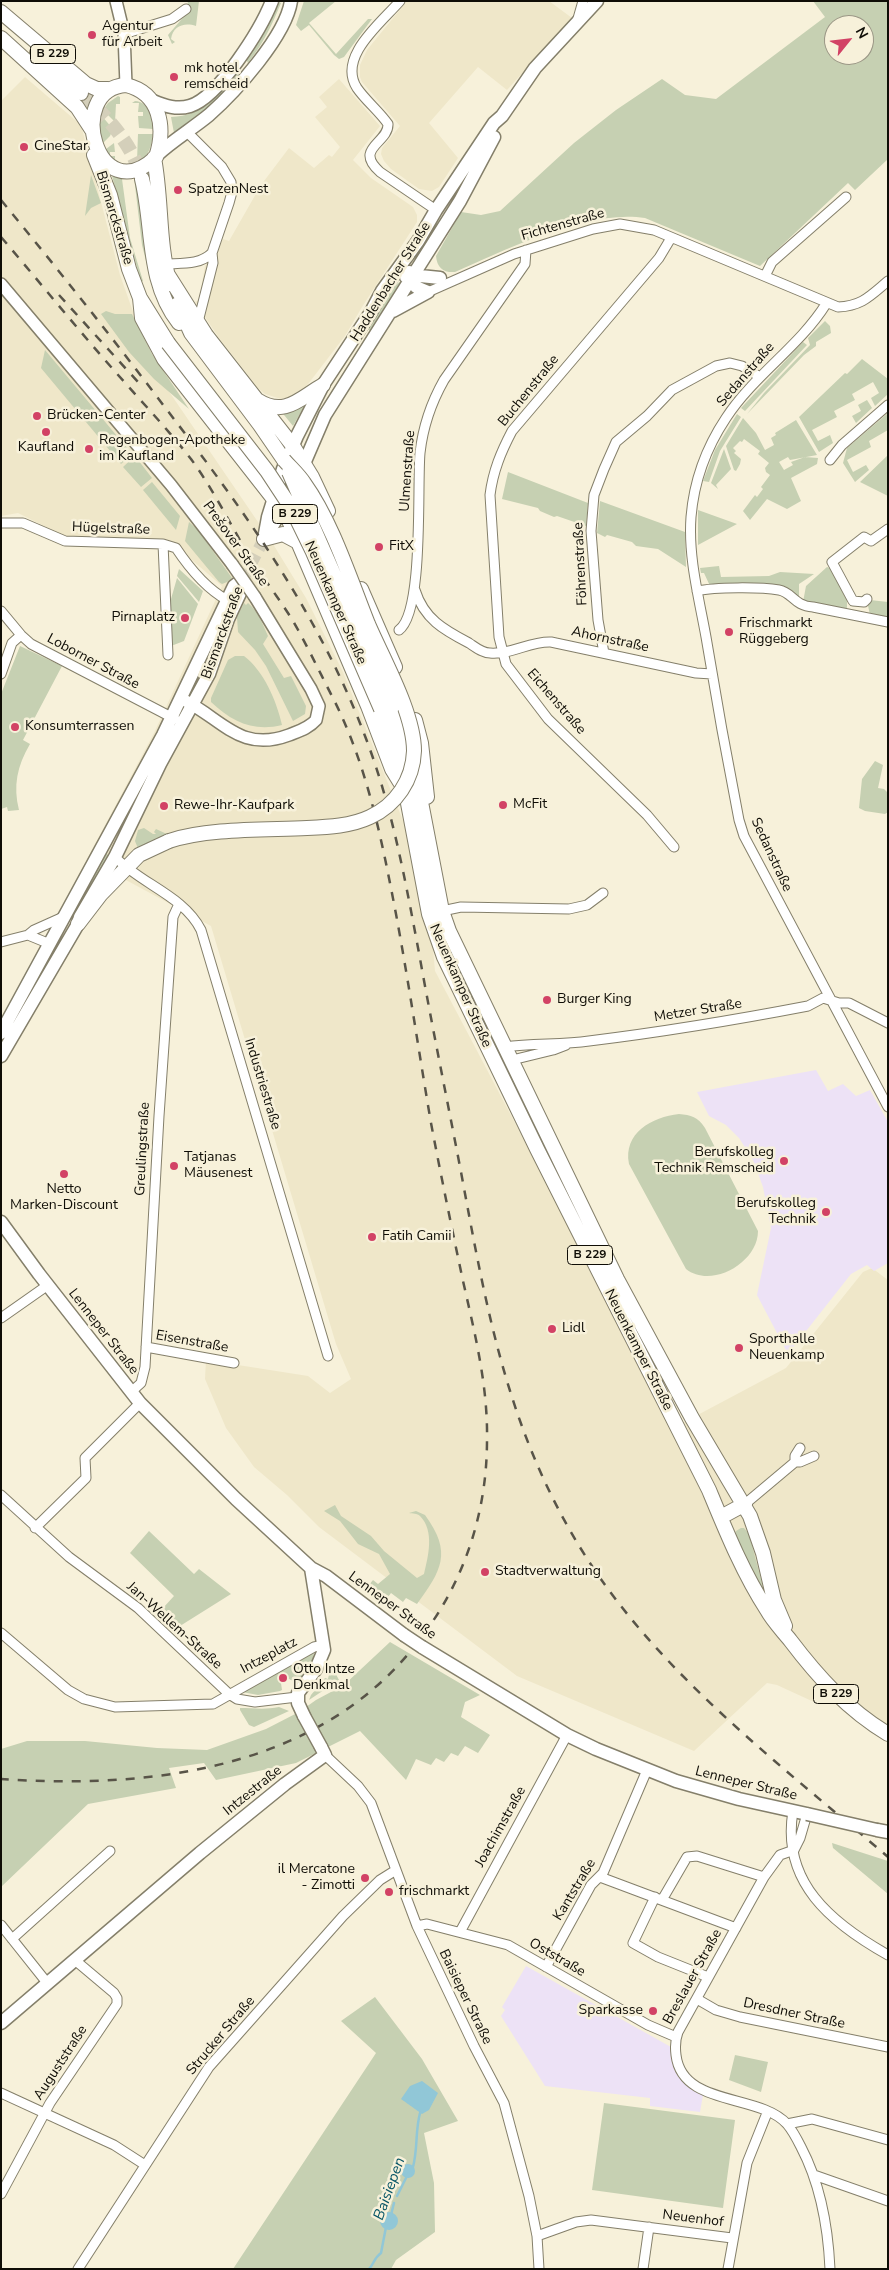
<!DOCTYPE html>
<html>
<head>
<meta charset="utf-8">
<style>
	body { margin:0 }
	#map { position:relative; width:889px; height:2270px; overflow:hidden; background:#f7f1da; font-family:"Nunito Sans",sans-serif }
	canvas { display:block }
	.frame { position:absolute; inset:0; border:2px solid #0f0d06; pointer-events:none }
	.north { position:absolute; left:824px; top:15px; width:50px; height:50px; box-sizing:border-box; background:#f7f1da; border:1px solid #9a9685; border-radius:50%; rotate:61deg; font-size:14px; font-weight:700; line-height:20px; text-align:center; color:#0f0d06 }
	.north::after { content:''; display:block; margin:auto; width:18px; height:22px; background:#d24265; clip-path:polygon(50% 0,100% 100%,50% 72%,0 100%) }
</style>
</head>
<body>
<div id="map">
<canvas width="889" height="2270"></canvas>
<div class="frame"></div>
<div class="north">N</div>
</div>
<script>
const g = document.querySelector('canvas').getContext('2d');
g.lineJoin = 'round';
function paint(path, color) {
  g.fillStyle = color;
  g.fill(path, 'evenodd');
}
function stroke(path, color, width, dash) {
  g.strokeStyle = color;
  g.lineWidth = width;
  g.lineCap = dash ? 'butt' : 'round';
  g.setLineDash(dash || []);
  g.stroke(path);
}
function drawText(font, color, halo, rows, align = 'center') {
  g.font = font + ' "Nunito Sans",sans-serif';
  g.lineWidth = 5;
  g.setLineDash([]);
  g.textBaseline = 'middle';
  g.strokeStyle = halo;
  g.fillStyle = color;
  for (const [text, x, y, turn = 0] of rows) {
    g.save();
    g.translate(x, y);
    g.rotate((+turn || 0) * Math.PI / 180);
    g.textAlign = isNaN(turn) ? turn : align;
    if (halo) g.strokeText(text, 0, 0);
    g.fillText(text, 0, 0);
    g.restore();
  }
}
const built = new Path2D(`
	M407,1H549L572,18L507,90L478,67L429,123L458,158L439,187L432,191L419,189L391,169L384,161L381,154L382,148L400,126L362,82L360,77V65L367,50Z
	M25,77L81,125L120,275L153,368L273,544L306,598L343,672L427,880L435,971L675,1427L786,1368L863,1272L872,1268L888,1280V1737L820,1694L814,1702L777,1685L767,1683L694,1751L517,1676L319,1527L287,1495L254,1467L226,1428L205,1379L206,1360L308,1376L330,1393L351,1379L336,1344L211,926L87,859L154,733L222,586L178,548L133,546L64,536L18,513L1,516V101Z
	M339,79L380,126L353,160L371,178L413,207L417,215V222L362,307L345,336L305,388L294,397L281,399L265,394L258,388L219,338L195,302L199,300L205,266L215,255L223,239L229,241L261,185L289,148L314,168L329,155L332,157L340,147L315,117L327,107L319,97Z`);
const education = new Path2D(`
	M816,1070L828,1091L843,1084L856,1096L870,1090L888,1122V1263L874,1271L867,1265L851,1274L788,1354L757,1295L771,1228L763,1187L753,1160L739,1138L726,1125L709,1116L697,1092Z
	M526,1966L671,2047L673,2065L678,2076L687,2086L703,2095L700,2112L650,2106V2098L545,2086L501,2016L505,2010L502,2007Z`);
const green = new Path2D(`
	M188,1H199L196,26C184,22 173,26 171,39L175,42L172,44L168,35L186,14Z
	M276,1L281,3C272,25 263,44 248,63L246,59Z
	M304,1H336L309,23L336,54L368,19H372L344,57L339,59L334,55L309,25L301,31L296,25Z
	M813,1H888V159L855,190L848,183L760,266L645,218C588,209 507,249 455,272C444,273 437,268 436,256L461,212L481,215L500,211L574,143L616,110L662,79L685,95L716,99L825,17ZM834,25H864V55H834Z
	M238,71L240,73L218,99L198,118L174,133L171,117C203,116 220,95 238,71Z
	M118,96L120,97V104H116L115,122L103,110L108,103Z
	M135,101C150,102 151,117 153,129L139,128L138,116H143V112H138L139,103H132Z
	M101,115L113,129L110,136L101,145L106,149L114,143L115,152H110V156H115V162H121L118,165L111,164C98,151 98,132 101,115Z
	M138,134H153C151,151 147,158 133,167V162L137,161Z
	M147,170L151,179L144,177L150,277L142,245L134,177Z
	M91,175L101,203L91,208L85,216Z
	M116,175L122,179L130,238L143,281L141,282L112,176Z
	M404,279L373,333L366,328L394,286Z
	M106,311L115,314H132L152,354L189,409L154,379L129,352L101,314Z
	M825,321L830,326L831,333L816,342V346L804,355L747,414L764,393L810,345L808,338Z
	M803,342L807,345L745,411L741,408Z
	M45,350L132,454L121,464L41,368Z
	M862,359L888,379V394L875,406L871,398L879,393L873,382L852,394L855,400L834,411L837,417L812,430L818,441L830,435L833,443L819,452L799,417L845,373L847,374Z
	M867,400L872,408L856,423L852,416L861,411L858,405Z
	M305,405L293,426L280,410Z
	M888,413V430L869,441L871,447L847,460L853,472L866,465L869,470L855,482L843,463L847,448Z
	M737,414L741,417L720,451L709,482L703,481L715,450Z
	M743,418L756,433L765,450L774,445L771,438L776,435L775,433L796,420L817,455L790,460L788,457L779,462L784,470L793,465L791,462L805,457L818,458L817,464L791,478L801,501L787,509L767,499L750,520L743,511L755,495L757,497L763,489L761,487L770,475L766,472L765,468L769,463L758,454L760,451L744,439L742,442L740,441L733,448L736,451L734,453L741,459L740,464L736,471L734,470L726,446Z
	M724,449L731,469L716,485L718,489L711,483Z
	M888,455V496L860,482Z
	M135,456L152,478L141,487L123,467Z
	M508,472L588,503L586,526L557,516L554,517L540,511L538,508L502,499Z
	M152,482L180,516L176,530L143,490Z
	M600,501L685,532L686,567L658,549L636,546L632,542L607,535L605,537L597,533Z
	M698,510L737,524L698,545Z
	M189,522L198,530L232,578L227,582L222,584L219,582L185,541Z
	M719,566L721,577L769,576L780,572L814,574L799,584V598L782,587L710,586L704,573H701L700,568Z
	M827,567L833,569L847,595V611L803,602L806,586Z
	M179,569L203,591L199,602L177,576Z
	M177,578L198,604L184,641L171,646L169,606Z
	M870,600L888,602V619L870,615L867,601Z
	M244,603L246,605L248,603C258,611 263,625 268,636L263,644L284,678L291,676L306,706L305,714L293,721L266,666L255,650L238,632L237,617Z
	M20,646L62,666L23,740L30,744C17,766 13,786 19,810L8,811L7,807L1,809V694Z
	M235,656H244C264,671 277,702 282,725C254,732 232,722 211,702V698L228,660Z
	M875,761L883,765L878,788L884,789L888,793V812L885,814L865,811L859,808L862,779Z
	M144,828L153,834H156L154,832L156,829L169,835L139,851L135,841L138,830Z
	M106,851L109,858L73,924L69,918Z
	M679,1114C691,1115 698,1117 705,1128L758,1231C758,1263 711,1289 686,1269L629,1164C623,1133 652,1117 679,1114Z
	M335,1505L341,1516L371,1536L384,1551L417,1578L424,1574C428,1557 435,1531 420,1516C417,1513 413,1514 409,1513L416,1511L425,1515C453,1553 441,1571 417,1604L406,1598L403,1602L391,1593L382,1605L364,1591L373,1580L378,1584L390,1574L379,1554L358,1544L340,1521L324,1511Z
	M741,1528H744L749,1534L766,1598L764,1599L735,1534L736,1531Z
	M149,1531L194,1574L199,1569L231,1594L172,1631L160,1619L167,1612L163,1608L174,1596L130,1553Z
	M390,1642L480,1695L465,1702L461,1717L490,1735L478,1753L465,1746L458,1756L451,1753L444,1762L436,1758L431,1765L416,1759L406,1780L360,1731L296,1763L216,1780L204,1763L169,1768L176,1788L88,1804L1,1887V1749L27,1741H85L157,1748L207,1750L266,1729L299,1712L316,1700L344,1685Z
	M314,1652C314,1664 304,1674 295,1682L287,1678L281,1683L282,1690L280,1691L258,1695L242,1692Z
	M331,1665L339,1680L309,1700L311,1695L325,1678L328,1679Z
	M279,1707L289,1711L254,1727L249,1725L240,1710V1708C253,1708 265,1710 279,1707Z
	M832,1843L888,1861V1894L833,1848Z
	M375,1997L422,2059L458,2121L424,2133L434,2183L435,2232L396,2260L391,2269H233L376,2053L341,2021Z
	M735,2055L768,2062L761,2092L729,2080Z
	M604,2103L735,2120L723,2208L592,2190Z`);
const water = new Path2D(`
	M422,2081L438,2093L429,2110L422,2114L401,2099L410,2086Z
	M401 2171a7 7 0 1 1 14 0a7 7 0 1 1-14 0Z
	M380 2221a9 9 0 1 1 18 0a9 9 0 1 1-18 0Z`);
const stream = new Path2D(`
	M413,2167C418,2148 415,2132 420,2113
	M397,2196L408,2174
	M391,2215L394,2203
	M369,2269C374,2264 374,2258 381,2253L386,2227`);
const secondaryTunnel = new Path2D(`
	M242,581L264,539`);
const primaryTunnel = new Path2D(`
	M81,93C108,118 131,142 142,178`);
const minor = new Path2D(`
	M400,1C381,23 337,57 357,88C366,101 379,111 388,124C389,143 353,148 380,172L436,210
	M577,22L583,1
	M124,34L172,19L186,9
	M671,238L659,258L512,431C501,452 493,471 490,495L499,637L506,664L548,719L647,815L674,847
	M165,264C182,263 200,265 212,253L229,203L232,192L231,182L222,167L186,131
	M765,276L772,262L846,197
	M428,292L514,254L593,229L620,224L654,230L838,307C862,306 870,296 888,281
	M826,304C799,347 754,375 726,418C706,448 694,481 691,517C688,557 699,598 706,637C716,698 727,759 739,820L744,836L888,1107
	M198,322L213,263L212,253
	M830,460L842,445L888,405
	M1,523H23L65,541L163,544L176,548C188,566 207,589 227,600
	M163,544L168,655
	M415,590C424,619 444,630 469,643C475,647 482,653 490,653C511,655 530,641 551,642L696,673L712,674
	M697,591C715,587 761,587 779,590C792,592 794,606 813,607L888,622
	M867,599L864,602L853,601L832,562L864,537L871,541L888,529
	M1,611L21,635L31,644L175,719
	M399,630C424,612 417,486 420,453C423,426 431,403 444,380L525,264L526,250
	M604,653L598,620L591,531L594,495L604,469L616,442L647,416L672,390L716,366L730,363L742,366L760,377
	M1,674L12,643L21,635
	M115,857C141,884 184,896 201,930L328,1356
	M442,911L461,907L569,909L587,905L603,893
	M28,935L34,930L63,917
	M1,942L28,935L50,944
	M505,1047C533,1043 561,1045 589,1041C662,1032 735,1020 808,1006L823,998L839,1003H849L888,1023
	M512,1060L553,1050L566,1045
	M1,1318L48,1285
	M146,1347L234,1363
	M131,1392L141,1383L145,1367L159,1116L172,931L173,917L179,904
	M800,1448L795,1456V1462H800L814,1456
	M1,1495L69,1557L138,1608L229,1694L237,1699L255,1702L297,1697
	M745,1504L795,1462
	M35,1528L86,1478L85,1458L140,1403
	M1,1633L68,1690L84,1699L115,1707L213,1704L314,1647L324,1645
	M325,1755L358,1786L371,1803L417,1926L474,2046L504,2103L529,2196L537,2236L539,2269
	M793,1811C781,1882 831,1923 888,1955
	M807,1814L800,1838L794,1850L780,1855L764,1877L678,2032C675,2040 675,2047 676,2055C682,2107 759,2093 787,2124C793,2131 797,2139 801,2147C821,2185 828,2226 830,2269
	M600,1877L736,1928
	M655,1897L633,1943L658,1957L708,1977
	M662,1900L687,1857L697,1856L764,1877
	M1,1925L48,1984
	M417,1926L427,1924L508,1945L648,2025L676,2037
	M460,1932L567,1735
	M12,1939L110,1851
	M546,1967L591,1885L603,1873L647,1770
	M697,1999L716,2010L740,2017L888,2047
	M1,2093L114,2145L145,2165
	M787,2124L812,2119L888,2140
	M814,2175L888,2201
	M1,2194L50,2103L117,2004V1998L114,1993L76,1961
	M537,2236L576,2222L591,2220L732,2238
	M78,2269L209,2067L343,1916L380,1880L396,1870
	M643,2269L649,2227
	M728,2269L747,2163L767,2113`);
const tertiary = new Path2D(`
	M116,1L124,34L126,85
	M1,284L171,485L232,564
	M184,700C223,720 241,753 289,735C299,731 309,728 316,720L319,706L311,689L255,597`);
const secondary = new Path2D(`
	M153,101C165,106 177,110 190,106C219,97 261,29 272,1
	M157,155C173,140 192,129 209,115C235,92 286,36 291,1
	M409,272L416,287L428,292
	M406,277L420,276L440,278
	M393,311L428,292
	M267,535L291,494L325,415L460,201L494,137
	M264,539L268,517L283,469L297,436L323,385L371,312L382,291L418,241L436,210L494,123L502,116L535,68L597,1
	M1,1033L163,735L234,586L238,583
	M1,1056L78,924L80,917L115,857L160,764L209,674L228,619L241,591L242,581
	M1,1222L39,1274L140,1403L236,1499L311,1568L326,1576L404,1635
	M422,1647L567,1735L596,1749L676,1781L739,1799L807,1814
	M304,1716L298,1703V1693L316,1669L324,1650L311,1568
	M877,1830L888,1832
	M1,2023L200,1853L285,1784L325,1755L321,1747`);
const primary = new Path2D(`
	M1,12L86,84L97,89H108
	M1,38L77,107L92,130
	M37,53L81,93
	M126,85C160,93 166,127 156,157C97,213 64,89 126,85Z
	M94,155L110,195L129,269L140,298L168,343
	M154,158C162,200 158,243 170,284
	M142,179C154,228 146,281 179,323
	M168,275L206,335L293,446L312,477L328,511
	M140,298L142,318L164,359L287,516L368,706L392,769L400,782
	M178,304L191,333L260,425L284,460
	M257,400C285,418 300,398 323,385
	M264,539L283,534L298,542
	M361,589L395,667
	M392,707L415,771L442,911L449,931L617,1279L692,1418L750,1516L763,1553L774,1600L785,1626
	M381,709L403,777L429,914L444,957L537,1149L709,1490C726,1531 743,1573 767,1610C773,1621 782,1630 790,1640C818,1677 848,1710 888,1734
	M415,720L421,743L427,797
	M78,924L101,894L139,855L169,841
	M721,1517L745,1504`);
const rail = new Path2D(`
	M1,200C57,268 111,336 164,406C243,509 319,614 365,736C392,806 405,879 419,953C432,1026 447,1099 461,1172C487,1312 508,1434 586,1557C663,1677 781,1765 888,1857
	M1,237C38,280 74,325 112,368C138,398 166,427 191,459C213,489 229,522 248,554C262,577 279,598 293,621C308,647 321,675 335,702C368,769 382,841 396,914C409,984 419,1053 431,1123C441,1176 452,1229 463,1281C475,1334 488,1386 487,1440C487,1505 469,1567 433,1621C338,1766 162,1790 1,1779
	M59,295L138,382`);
const tertiaryBridge = new Path2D(`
	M232,564L255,597`);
const secondaryBridge = new Path2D(`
	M404,1635L422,1647
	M304,1716L321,1747
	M807,1814L877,1830`);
const primaryBridge = new Path2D(`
	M168,343L267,471L292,509L313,552L381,709
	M289,472L392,707
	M169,841C207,828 266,830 307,828C329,827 351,826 370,817C396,805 413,780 414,751C414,713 383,659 368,624C350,579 332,522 304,483C299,475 291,468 284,460`);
const markers = [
	[92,35,5,"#d24265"],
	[174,77,5,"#d24265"],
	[24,147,5,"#d24265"],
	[178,190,5,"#d24265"],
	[37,416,5,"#d24265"],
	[46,432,5,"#d24265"],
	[89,449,5,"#d24265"],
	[379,547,5,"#d24265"],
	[185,618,5,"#d24265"],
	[729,632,5,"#d24265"],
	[15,727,5,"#d24265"],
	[503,805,5,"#d24265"],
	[164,806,5,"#d24265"],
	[547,1000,5,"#d24265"],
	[784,1161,5,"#d24265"],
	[174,1166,5,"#d24265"],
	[64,1174,5,"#d24265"],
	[826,1212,5,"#d24265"],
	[372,1237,5,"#d24265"],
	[552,1329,5,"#d24265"],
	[739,1348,5,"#d24265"],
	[485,1572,5,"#d24265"],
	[283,1678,5,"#d24265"],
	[365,1878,5,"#d24265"],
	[389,1892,5,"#d24265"],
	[653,2011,5,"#d24265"]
];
const shields = [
	[53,54,45],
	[295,514,45],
	[590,1255,45],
	[836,1694,45]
];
const shieldNames = [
	["B 229",53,54],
	["B 229",295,514],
	["B 229",590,1255],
	["B 229",836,1694]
];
const poiNames = [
	["Agentur",102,27],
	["für Arbeit",102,43],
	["mk hotel",184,69],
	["remscheid",184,85],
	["CineStar",34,147],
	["SpatzenNest",188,190],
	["Brücken-Center",47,416],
	["Regenbogen-Apotheke",99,441],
	["im Kaufland",99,457],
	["Kaufland",46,448,"center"],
	["FitX",389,547],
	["Pirnaplatz",175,618,"right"],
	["Frischmarkt",739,624],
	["Rüggeberg",739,640],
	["Konsumterrassen",25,727],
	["McFit",513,805],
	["Rewe-Ihr-Kaufpark",174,806],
	["Burger King",557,1000],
	["Berufskolleg",774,1153,"right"],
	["Technik Remscheid",774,1169,"right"],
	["Tatjanas",184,1158],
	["Mäusenest",184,1174],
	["Netto",64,1190,"center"],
	["Marken-Discount",64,1206,"center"],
	["Berufskolleg",816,1204,"right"],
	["Technik",816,1220,"right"],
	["Fatih Camii",382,1237],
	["Lidl",562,1329],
	["Sporthalle",749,1340],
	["Neuenkamp",749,1356],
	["Stadtverwaltung",495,1572],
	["Otto Intze",293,1670],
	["Denkmal",293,1686],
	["il Mercatone",355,1870,"right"],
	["- Zimotti",355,1886,"right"],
	["frischmarkt",399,1892],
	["Sparkasse",643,2011,"right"]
];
const streetNames = [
	["Bismarckstraße",114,218,73],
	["Fichtenstraße",563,225,-16],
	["Haddenbacher Straße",391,282,-58],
	["Sedanstraße",746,375,-49],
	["Buchenstraße",529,391,-51],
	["Ulmenstraße",408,471,-86],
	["Hügelstraße",111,529,2],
	["Prešover Straße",235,544,54],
	["Föhrenstraße",581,564,-93],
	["Neuenkamper Straße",335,603,66],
	["Bismarckstraße",223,633,-70],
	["Ahornstraße",610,640,12],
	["Loborner Straße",93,662,28],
	["Eichenstraße",556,702,49],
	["Sedanstraße",771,855,65],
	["Neuenkamper Straße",460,986,66],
	["Metzer Straße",698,1011,-9],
	["Industriestraße",262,1084,73],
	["Greulingstraße",143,1149,-87],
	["Lenneper Straße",103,1332,52],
	["Eisenstraße",192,1342,10],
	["Neuenkamper Straße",638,1350,63],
	["Lenneper Straße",392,1606,36],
	["Jan-Wellem-Straße",174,1626,42],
	["Intzeplatz",269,1656,-28],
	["Lenneper Straße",746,1784,14],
	["Intzestraße",253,1791,-39],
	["Joachimstraße",501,1827,-61],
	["Kantstraße",575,1890,-59],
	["Oststraße",557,1958,30],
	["Breslauer Straße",693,1977,-61],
	["Baisieper Straße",465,1997,64],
	["Dresdner Straße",794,2014,12],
	["Strucker Straße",221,2036,-50],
	["Auguststraße",61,2063,-57],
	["Neuenhof",693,2219,7]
];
const waterNames = [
	["Baisiepen",390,2189,-70]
];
paint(built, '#efe7c9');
paint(education, '#ede2f6');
paint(green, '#c6d0b2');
paint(water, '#91c7d7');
stroke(stream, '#91c7d7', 2.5);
stroke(secondaryTunnel, '#d4cfba', 12, [12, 6]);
stroke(primaryTunnel, '#d4cfba', 14, [14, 7]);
stroke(minor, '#847f6a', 11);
stroke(tertiary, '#847f6a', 14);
stroke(secondary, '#847f6a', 15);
stroke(primary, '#847f6a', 16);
stroke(minor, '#fff', 9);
stroke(tertiary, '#fff', 11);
stroke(secondary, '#fff', 12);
stroke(primary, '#fff', 14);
stroke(rail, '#585448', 2.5, [9, 9]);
stroke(tertiaryBridge, '#847f6a', 14, []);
stroke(secondaryBridge, '#847f6a', 15, []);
stroke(primaryBridge, '#847f6a', 16, []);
stroke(tertiaryBridge, '#fff', 11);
stroke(secondaryBridge, '#fff', 12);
stroke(primaryBridge, '#fff', 14);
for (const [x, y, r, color] of markers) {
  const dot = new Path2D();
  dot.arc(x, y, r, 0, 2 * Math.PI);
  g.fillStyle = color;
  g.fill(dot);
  stroke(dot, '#f7f1da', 2);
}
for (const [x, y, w] of shields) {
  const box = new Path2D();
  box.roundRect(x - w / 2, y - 9.5, w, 19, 4);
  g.fillStyle = '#f7f1da';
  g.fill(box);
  stroke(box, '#0f0d06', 1);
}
drawText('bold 12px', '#0f0d06', null, shieldNames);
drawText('14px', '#0f0d06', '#f7f1da', poiNames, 'left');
drawText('14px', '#0f0d06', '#f7f1da', streetNames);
drawText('italic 15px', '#075566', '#f7f1da', waterNames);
</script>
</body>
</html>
